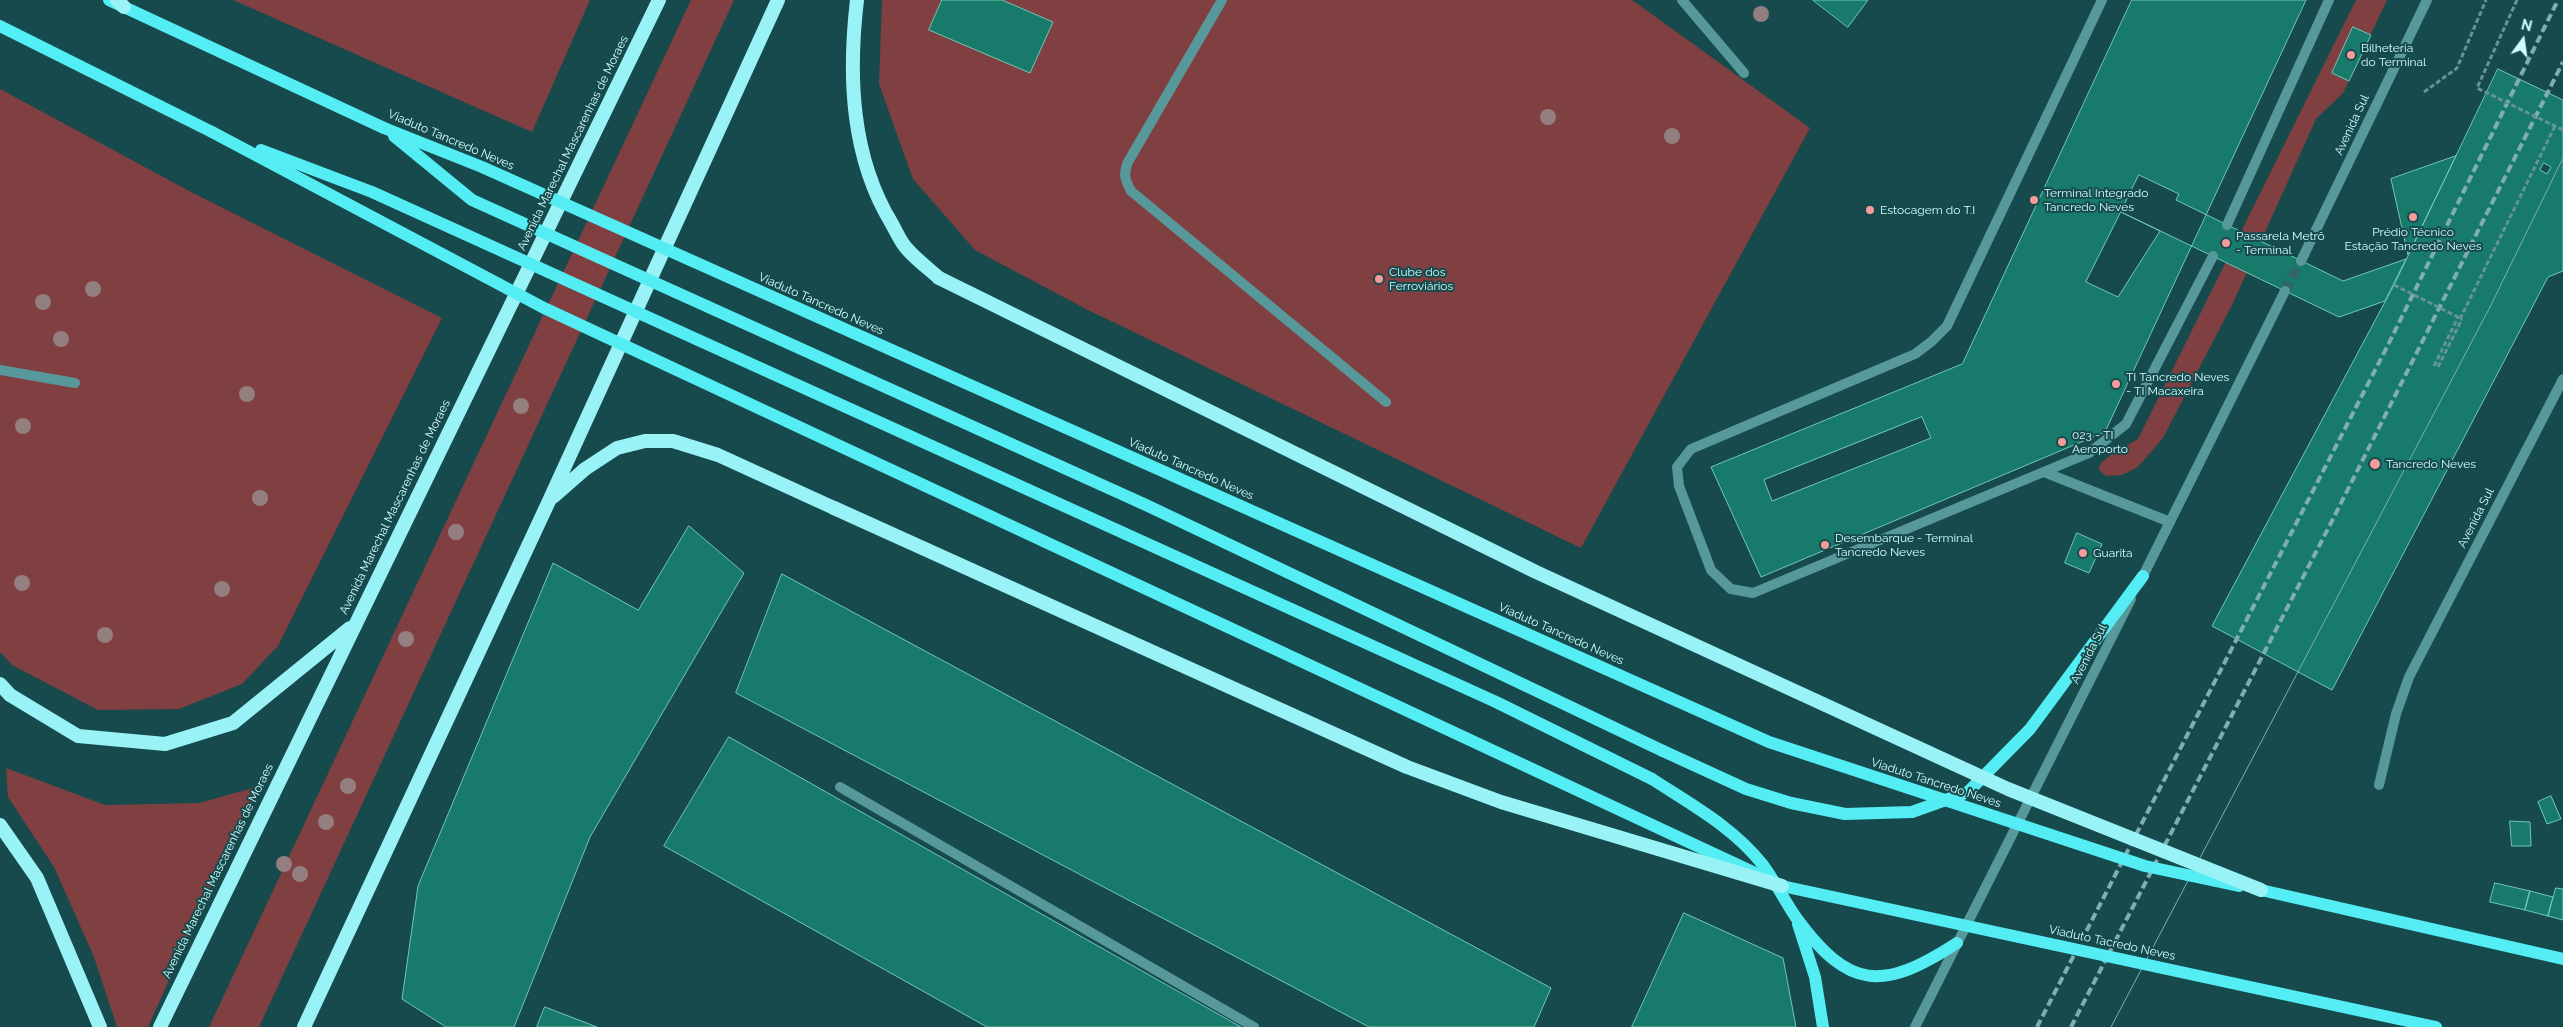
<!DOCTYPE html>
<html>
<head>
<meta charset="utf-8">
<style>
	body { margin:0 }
	#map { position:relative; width:2563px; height:1027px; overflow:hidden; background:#164a4c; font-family:Raleway,sans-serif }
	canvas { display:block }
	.north { position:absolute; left:2498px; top:15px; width:50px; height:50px; -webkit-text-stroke:4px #164a4c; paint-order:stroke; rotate:14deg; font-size:14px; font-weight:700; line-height:20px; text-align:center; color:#d1fdff }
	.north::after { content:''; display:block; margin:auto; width:18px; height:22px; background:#d1fdff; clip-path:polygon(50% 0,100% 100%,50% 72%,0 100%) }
</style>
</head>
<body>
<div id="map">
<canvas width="2563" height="1027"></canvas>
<div class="north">N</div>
</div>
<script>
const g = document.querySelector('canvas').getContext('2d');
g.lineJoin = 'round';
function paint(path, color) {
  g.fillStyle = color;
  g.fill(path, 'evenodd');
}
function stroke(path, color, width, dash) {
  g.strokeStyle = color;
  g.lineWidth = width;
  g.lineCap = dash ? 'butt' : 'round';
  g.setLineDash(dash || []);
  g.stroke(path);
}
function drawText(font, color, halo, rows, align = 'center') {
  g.font = font + ' Raleway,sans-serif';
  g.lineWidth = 4;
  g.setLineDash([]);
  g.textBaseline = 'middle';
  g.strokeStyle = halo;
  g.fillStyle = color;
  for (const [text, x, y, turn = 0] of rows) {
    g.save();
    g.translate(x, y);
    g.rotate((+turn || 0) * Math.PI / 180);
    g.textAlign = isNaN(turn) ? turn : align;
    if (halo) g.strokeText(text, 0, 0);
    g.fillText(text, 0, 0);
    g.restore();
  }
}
const green = new Path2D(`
	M233,0H590L532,132Z
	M691,0H734L259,1027H209Z
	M882,0H1632L1810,128L1581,548L1086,309L975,250L913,179L879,84Z
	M2356,0H2387L2343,93L2316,119L2233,303L2163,438L2138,467L2122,475L2106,476L2098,469L2102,462L2112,454L2138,439Z
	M0,89L193,193L442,318L278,646L242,684L179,709L98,710L12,665L0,652Z
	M6,768L105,805L199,803L260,786L217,873L148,1027H117L94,957L54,867L8,797Z`);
const building = new Path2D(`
	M942,0H1002L1053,22L1030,73L929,30Z
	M1813,0H1868L1848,27Z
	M2132,0H2306L2105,432L1761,577L1711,467L1962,364Z
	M2353,27L2371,35L2349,81L2332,73Z
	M2498,69L2563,100V271L2548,277L2332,690L2212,626L2394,285Z
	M2456,156L2408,255L2391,179Z
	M2544,163L2551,167L2547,174L2540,170Z
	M2139,175L2179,194L2176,200L2343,281L2406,259L2385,301L2339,317L2121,212Z
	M2121,212L2160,231L2118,297L2086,282Z
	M1922,417L1931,438L1772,501L1764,480Z
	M689,526L744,573L590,837L514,1027H446L402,999L418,886L553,563L638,610Z
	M2077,533L2102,544L2089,573L2065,563Z
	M782,574L1551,988L1534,1027H1369L736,693Z
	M729,737L1241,1027H987L664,846Z
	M2551,796L2561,819L2547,824L2538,802Z
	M2510,821L2530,822L2531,846H2512Z
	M2495,883L2530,891L2525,910L2490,902Z
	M2556,888L2563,889V920L2548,916Z
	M2530,891L2553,897L2548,916L2525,910Z
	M1684,913L1783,958L1796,1027H1632Z
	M545,1007L597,1027H537Z`);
const tertiaryTunnel = new Path2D(`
	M2285,291L2301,261`);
const path = new Path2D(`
	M2424,92L2457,68L2486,0
	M2460,319L2555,126
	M2434,366L2458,317
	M2438,367L2462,319`);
const service = new Path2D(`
	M1222,0L1128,162C1123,174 1125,180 1131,191L1386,402
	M1682,0L1744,73
	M2102,0L1947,326L1931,342L1915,354L1691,449L1677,467L1679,486L1711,570L1731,589L1753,593L2089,453L2126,424L2213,256
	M2227,225L2329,0
	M0,370L75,383
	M2044,472L2170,522
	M840,787L1254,1027`);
const minor = new Path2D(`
	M2379,785L2396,714L2409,677L2563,379`);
const tertiary = new Path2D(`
	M2301,261L2427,0
	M2140,582L2285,291
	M1915,1027L2131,599`);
const primary = new Path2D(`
	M109,0L384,128
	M0,26L212,132
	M1663,751L1746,789L1791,803L1845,814L1912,812L1968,792L2030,729L2143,576
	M1652,779C1692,805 1733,827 1763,865C1775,881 1784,900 1795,916C1849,991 1883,991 1957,943
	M2261,890L2563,959
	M1798,924L1815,977L1823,1027`);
const trunk = new Path2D(`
	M117,0L124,7
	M857,0C848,76 851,157 892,224C897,233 901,243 908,250C917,260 929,269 939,278
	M553,497L585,469L617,448L645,441H673L718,455L834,508
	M0,684L10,695L78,736L165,744L233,723L350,628
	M0,825L37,878L100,1027
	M160,1027L659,0
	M304,1027L549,501L778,0`);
const tram = new Path2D(`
	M2111,1027L2490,307L2563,158`);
const rail = new Path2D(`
	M2037,1027L2388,345L2558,0
	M2071,1027L2333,519L2563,62`);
const pathBridge = new Path2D(`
	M2517,0L2477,88L2563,130
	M2394,285L2462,319`);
const primaryBridge = new Path2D(`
	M384,128L482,167L1769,742L2145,866L2239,886
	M212,132L544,308L1755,873
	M394,136L472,200L1146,505L1663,751
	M261,150L372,192L1496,702L1652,779
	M1773,882L1782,886L2436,1027`);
const trunkBridge = new Path2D(`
	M939,278L1536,572L2008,789L2261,890
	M834,508L1407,767L1501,802L1782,886`);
const trees = [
	[1761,14],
	[1548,117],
	[1672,136],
	[93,289],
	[43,302],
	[61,339],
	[247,394],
	[521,406],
	[23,426],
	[260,498],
	[456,532],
	[22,583],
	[222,589],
	[105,635],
	[406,639],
	[348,786],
	[326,822],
	[284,864],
	[300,874]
];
const markers = [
	[2351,55,5,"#f59b9b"],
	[2034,200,5,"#f59b9b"],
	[1870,210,5,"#f59b9b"],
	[2413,217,5,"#f59b9b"],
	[2226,243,5,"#f59b9b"],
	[1379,279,5,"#f59b9b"],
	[2116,384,5,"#f59b9b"],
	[2062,442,5,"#f59b9b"],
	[2375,464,6,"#f59b9b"],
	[1825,545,5,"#f59b9b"],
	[2083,553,5,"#f59b9b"]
];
const poiNames = [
	["Bilheteria",2361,48],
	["do Terminal",2361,62],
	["Terminal Integrado",2044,193],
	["Tancredo Neves",2044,207],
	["Estocagem do T.I",1880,210],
	["Prédio Técnico",2413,232,"center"],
	["Estação Tancredo Neves",2413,246,"center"],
	["Passarela Metrô",2236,236],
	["- Terminal",2236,250],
	["Clube dos",1389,272],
	["Ferroviários",1389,286],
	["TI Tancredo Neves",2126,377],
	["- TI Macaxeira",2126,391],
	["023 - TI",2072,435],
	["Aeroporto",2072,449],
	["Tancredo Neves",2386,464],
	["Desembarque - Terminal",1835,538],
	["Tancredo Neves",1835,552],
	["Guarita",2093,553]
];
const streetNames = [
	["Avenida Sul",2352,125,-65],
	["Viaduto Tancredo Neves",451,140,23],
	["Avenida Marechal Mascarenhas de Moraes",573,143,-64],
	["Viaduto Tancredo Neves",821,304,24],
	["Viaduto Tancredo Neves",1191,469,24],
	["Avenida Marechal Mascarenhas de Moraes",395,507,-64],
	["Avenida Sul",2476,518,-63],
	["Viaduto Tancredo Neves",1561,634,24],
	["Avenida Sul",2089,654,-63],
	["Viaduto Tancredo Neves",1936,783,18],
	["Avenida Marechal Mascarenhas de Moraes",218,871,-64],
	["Viaduto Tacredo Neves",2112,943,12]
];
paint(green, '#803f41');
paint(building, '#177a6b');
stroke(building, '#70c8b7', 1);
stroke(tertiaryTunnel, '#326567', 10, [10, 5]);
stroke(path, '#639496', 3, [5, 2.5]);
stroke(service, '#57989b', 10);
stroke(minor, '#57989b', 10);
stroke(tertiary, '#57989b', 10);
stroke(primary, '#54edf4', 12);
stroke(trunk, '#98f2f6', 14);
stroke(tram, '#7faeb0', 1);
stroke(rail, '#7faeb0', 4, [8, 4]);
stroke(pathBridge, '#639496', 3, [5, 2.5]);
stroke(primaryBridge, '#54edf4', 12);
stroke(trunkBridge, '#98f2f6', 14);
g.fillStyle = '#947f80';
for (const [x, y] of trees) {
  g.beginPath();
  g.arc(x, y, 8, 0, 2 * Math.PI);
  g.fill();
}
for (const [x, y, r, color] of markers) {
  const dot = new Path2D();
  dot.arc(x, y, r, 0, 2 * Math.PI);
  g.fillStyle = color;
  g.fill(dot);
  stroke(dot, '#164a4c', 2);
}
drawText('12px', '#d1fdff', '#164a4c', poiNames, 'left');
drawText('12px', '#d1fdff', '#164a4c', streetNames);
</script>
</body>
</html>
